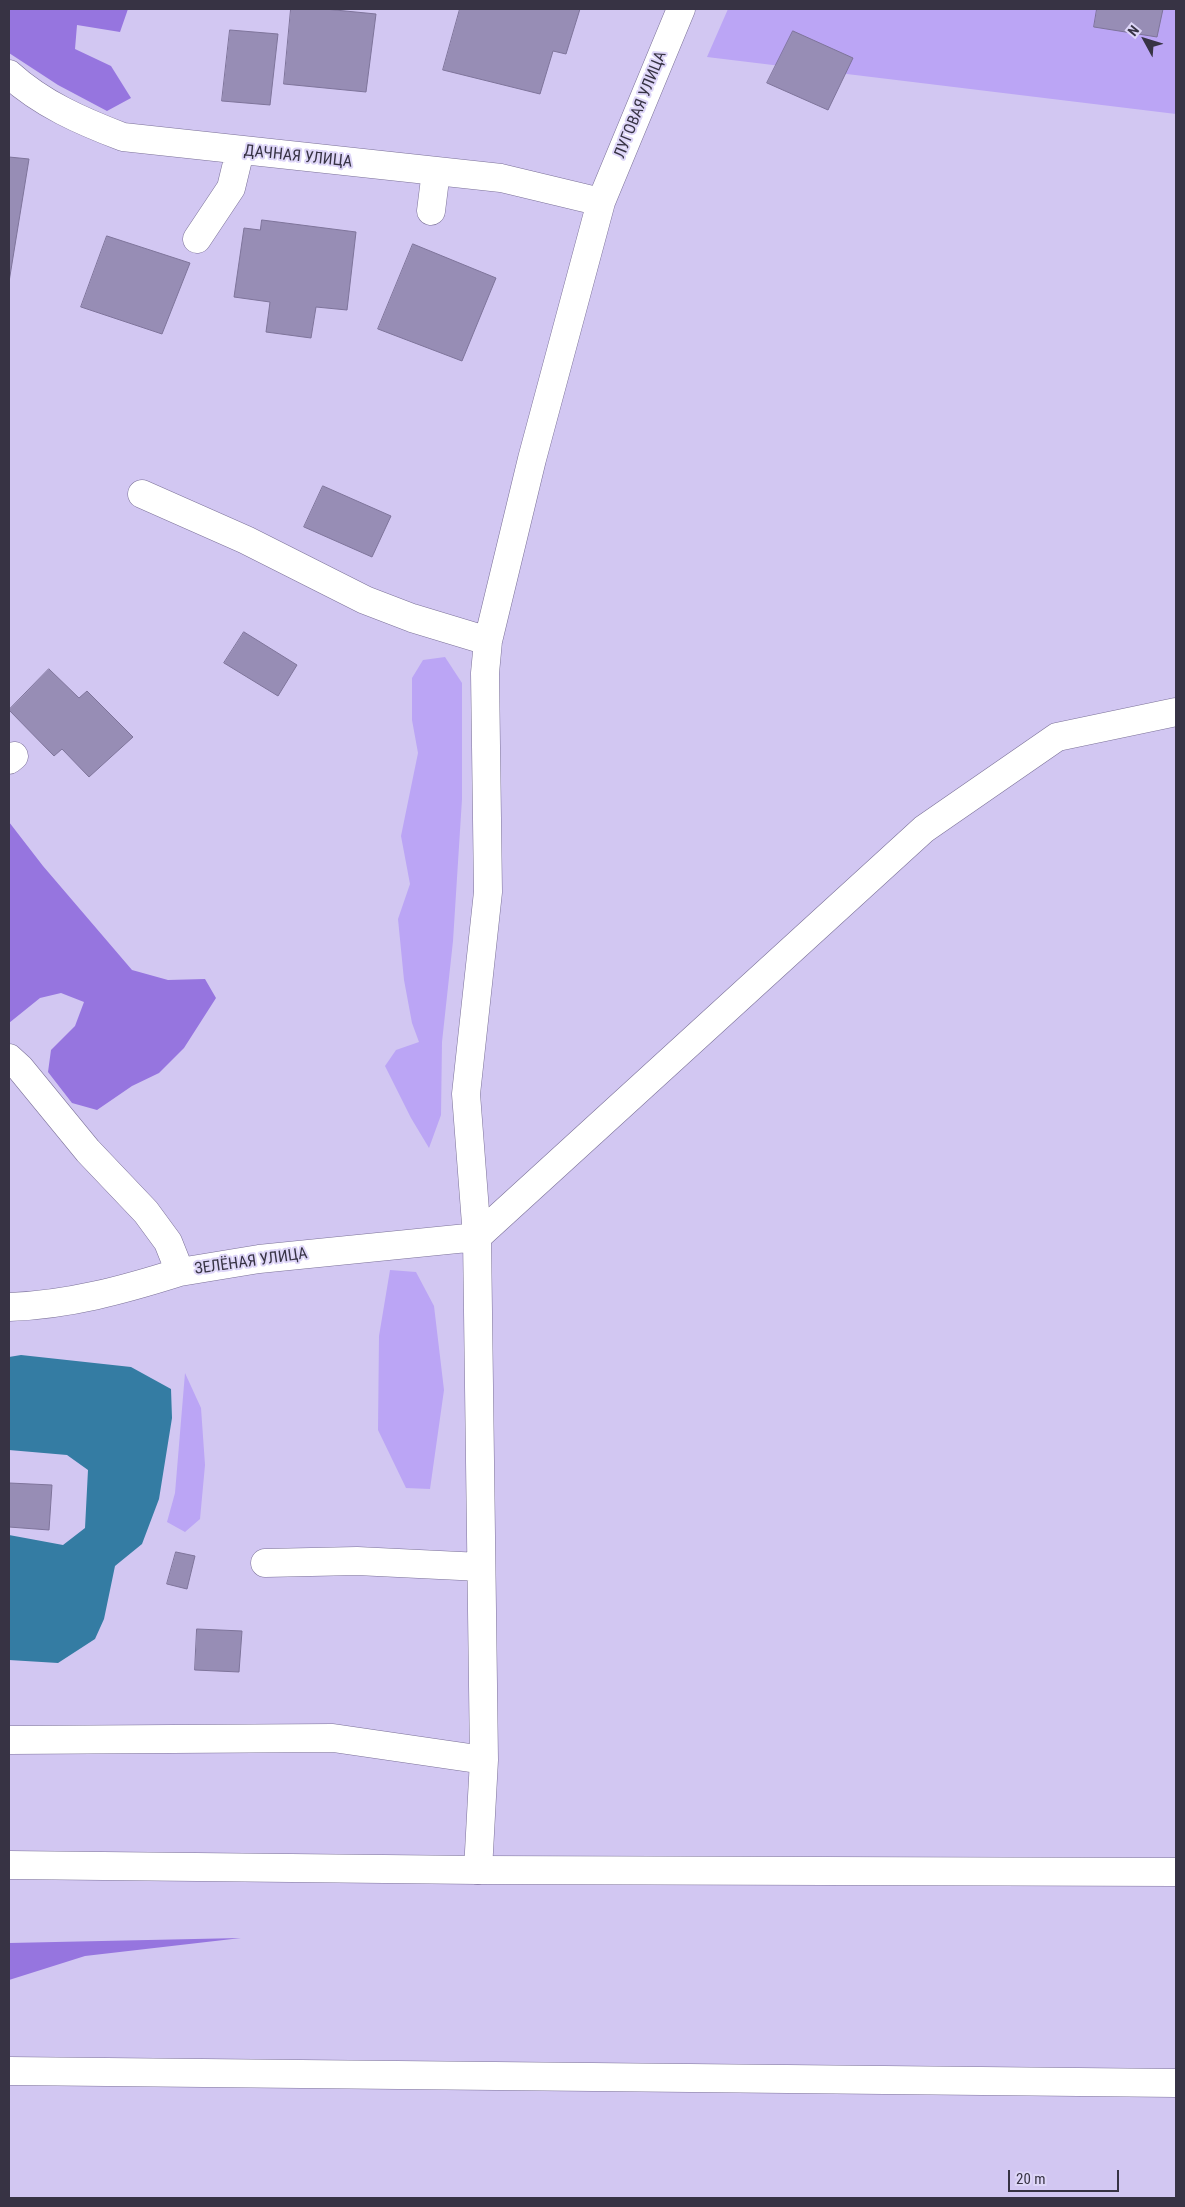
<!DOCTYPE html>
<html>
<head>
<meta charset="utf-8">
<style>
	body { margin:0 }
	#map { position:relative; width:1185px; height:2207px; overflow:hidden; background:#d2c7f2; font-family:"Roboto Condensed",sans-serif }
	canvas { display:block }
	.frame { position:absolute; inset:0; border:10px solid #373344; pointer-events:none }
	.north { position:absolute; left:1120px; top:15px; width:50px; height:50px; -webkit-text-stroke:4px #ded6f8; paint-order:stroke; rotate:309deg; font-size:14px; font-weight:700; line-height:20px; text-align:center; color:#373344 }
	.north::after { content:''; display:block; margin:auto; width:18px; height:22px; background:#373344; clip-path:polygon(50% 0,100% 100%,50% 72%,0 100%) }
	.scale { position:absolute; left:1008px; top:2170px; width:111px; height:22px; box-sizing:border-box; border:2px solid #373344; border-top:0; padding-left:6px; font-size:15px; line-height:18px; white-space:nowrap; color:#373344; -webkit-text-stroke:4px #ded6f8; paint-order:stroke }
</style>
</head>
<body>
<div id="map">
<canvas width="1185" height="2207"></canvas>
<div class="frame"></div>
<div class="north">N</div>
<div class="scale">20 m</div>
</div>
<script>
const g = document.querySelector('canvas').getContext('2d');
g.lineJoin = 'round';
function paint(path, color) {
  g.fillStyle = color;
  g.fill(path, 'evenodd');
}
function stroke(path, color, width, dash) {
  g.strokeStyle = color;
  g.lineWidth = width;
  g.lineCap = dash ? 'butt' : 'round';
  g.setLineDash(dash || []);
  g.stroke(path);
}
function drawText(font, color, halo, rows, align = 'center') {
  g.font = font + ' "Roboto Condensed",sans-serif';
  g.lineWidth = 4;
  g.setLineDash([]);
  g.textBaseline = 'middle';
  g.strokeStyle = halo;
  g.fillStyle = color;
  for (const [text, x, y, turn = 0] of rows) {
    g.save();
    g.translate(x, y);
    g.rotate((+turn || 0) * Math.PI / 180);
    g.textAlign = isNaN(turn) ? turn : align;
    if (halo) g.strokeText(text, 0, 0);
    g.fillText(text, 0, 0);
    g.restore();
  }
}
const green = new Path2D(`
	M728,9H1176V114L707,57Z
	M445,657L462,683V799L453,941L442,1042L441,1115L429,1148L411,1118L385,1066L396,1050L419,1042L412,1023L404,980L398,919L410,884L401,836L418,753L412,720V678L423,660Z
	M390,1270L416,1272L434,1306L444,1390L430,1489L406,1488L378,1430L379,1336Z
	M185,1373L201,1408L205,1465L200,1519L185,1532L167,1522L175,1493Z`);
const forest = new Path2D(`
	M9,9H128L120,32L77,25L75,49L111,66L131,98L107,111L58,85L9,53Z
	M9,822L43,866L132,970L168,980L205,979L216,998L184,1048L159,1073L132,1086L97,1110L72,1103L48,1072L51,1050L75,1026L84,1002L61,993L40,998L9,1023Z
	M241,1938L85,1956L9,1980V1943Z`);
const water = new Path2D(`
	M21,1355L131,1367L171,1389L172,1418L159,1499L142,1544L115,1566L104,1619L95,1639L58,1663L9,1660V1535L63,1545L85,1528L88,1470L67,1455L9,1450V1357Z`);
const building = new Path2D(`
	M291,9H325L376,14L366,92L284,84Z
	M460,9H580L566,54L553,51L540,94L443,70Z
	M1097,9H1163L1157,37L1094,27Z
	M230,30L278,34L270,105L222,101Z
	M793,31L853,58L828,110L767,83Z
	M9,157L29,159L9,282Z
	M262,220L356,232L347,310L316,307L311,338L266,332L270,302L234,297L244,228L260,230Z
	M107,236L190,263L162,334L81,307Z
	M413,244L496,278L462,361L378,329Z
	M323,486L391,516L372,557L304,527Z
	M244,632L297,665L278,696L224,663Z
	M49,669L79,698L87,691L133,737L89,777L62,749L54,756L9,710Z
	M9,1483L52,1485L49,1530L9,1527Z
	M176,1552L195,1556L187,1589L167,1584Z
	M197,1629L242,1631L239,1672L195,1670Z`);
const minor = new Path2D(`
	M9,74C42,104 81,121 123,137L501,178L601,202
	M431,211L436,171
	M197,239L231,188L240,151
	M142,494L246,540L365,600L412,618L488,641
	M9,760L14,756
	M9,1058L20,1068L88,1151L146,1212L168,1242L180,1272L259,1259L477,1237L924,829L1057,737L1176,712
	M9,1307C68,1305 123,1290 180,1272
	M265,1563L357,1561L481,1567
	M9,1740L333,1738L484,1760
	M478,1870L484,1760L477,1237L466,1094L488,892L485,673L488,641L532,459L601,202L681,9`);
const highway = new Path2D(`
	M9,1865L478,1870L1176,1872
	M9,2071L1176,2083`);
const streetNames = [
	["ЛУГОВАЯ УЛИЦА",641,105,-68],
	["ДАЧНАЯ УЛИЦА",298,157,6],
	["ЗЕЛЁНАЯ УЛИЦА",251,1262,-8]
];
paint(green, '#bba5f5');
paint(forest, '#9675df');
paint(water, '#347ca3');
paint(building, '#978db5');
stroke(building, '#7e749a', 1);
stroke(minor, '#7b7198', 29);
stroke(highway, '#7b7198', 29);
stroke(minor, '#fff', 28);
stroke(highway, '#fff', 28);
drawText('16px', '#373344', '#ded6f8', streetNames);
</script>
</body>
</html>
